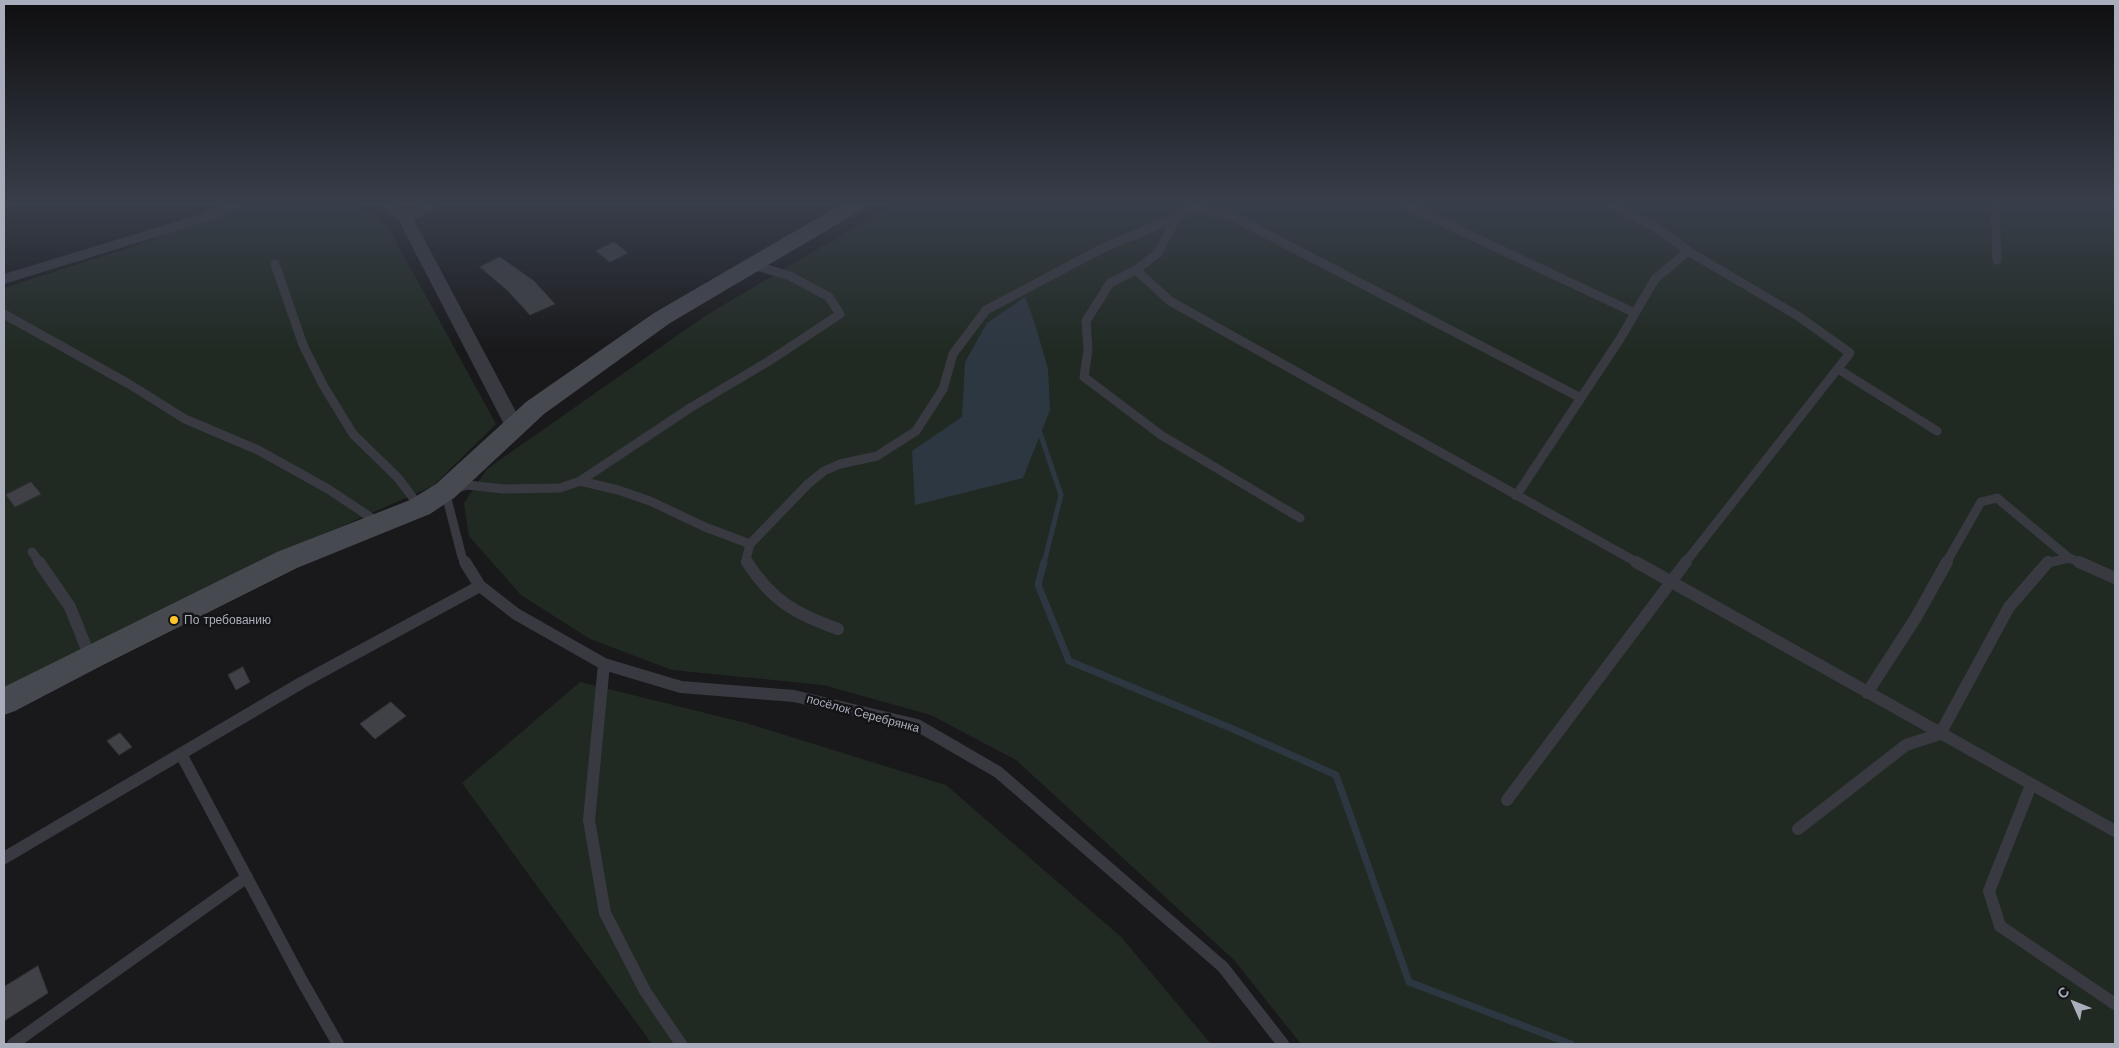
<!DOCTYPE html>
<html>
<head>
<meta charset="utf-8">
<style>
	body { margin:0 }
	#map { position:relative; width:2119px; height:1048px; overflow:hidden; background:#19191b; font-family:"Work Sans",sans-serif }
	canvas { display:block }
	.frame { position:absolute; inset:0; border:5px solid #aaaebc; pointer-events:none }
	.north { position:absolute; left:2049px; top:978px; width:50px; height:50px; -webkit-text-stroke:4px #141416; paint-order:stroke; rotate:314deg; font-size:14px; font-weight:700; line-height:20px; text-align:center; color:#aaaebc }
	.north::after { content:''; display:block; margin:auto; width:18px; height:22px; background:#aaaebc; clip-path:polygon(50% 0,100% 100%,50% 72%,0 100%) }
</style>
</head>
<body>
<div id="map">
<canvas width="2119" height="1048"></canvas>
<div class="frame"></div>
<div class="north">С</div>
</div>
<script>
const g = document.querySelector('canvas').getContext('2d');
g.lineJoin = 'round';
function paint(path, color) {
  g.fillStyle = color;
  g.fill(path, 'evenodd');
}
function stroke(path, color, width, dash) {
  g.strokeStyle = color;
  g.lineWidth = width;
  g.lineCap = dash ? 'butt' : 'round';
  g.setLineDash(dash || []);
  g.stroke(path);
}
function drawText(font, color, halo, rows, align = 'center') {
  g.font = font + ' "Work Sans",sans-serif';
  g.lineWidth = 5;
  g.setLineDash([]);
  g.textBaseline = 'middle';
  g.strokeStyle = halo;
  g.fillStyle = color;
  for (const [text, x, y, turn = 0] of rows) {
    g.save();
    g.translate(x, y);
    g.rotate((+turn || 0) * Math.PI / 180);
    g.textAlign = isNaN(turn) ? turn : align;
    if (halo) g.strokeText(text, 0, 0);
    g.fillText(text, 0, 0);
    g.restore();
  }
}
const green = new Path2D(`
	M247,205H361L387,225L496,424L433,486L301,544L4,688V288L125,249Z
	M892,205H2115V1044H1301L1234,960L1016,760L931,715L823,685L672,670L590,639L521,595L469,536L464,503L487,469L705,316Z
	M580,682L746,723L946,785L1121,937L1211,1044H652L462,783Z`);
const water = new Path2D(`
	M1025,297L1035,324L1048,369L1050,410L1023,478L915,505L912,451L962,417L965,362L987,323Z`);
const streamFar1 = new Path2D(`
	M1038,427L1061,495L1044,563`);
const stream = new Path2D(`
	M1044,562L1038,585L1069,661L1233,729L1336,775L1409,982L1571,1044`);
const building = new Path2D(`
	M614,242L628,253L610,262L596,251Z
	M500,257L534,281L555,304L530,315L507,290L480,267Z
	M31,482L41,494L15,507L6,495Z
	M243,667L250,682L236,690L228,675Z
	M391,702L406,716L375,739L360,724Z
	M120,733L132,747L119,755L107,741Z
	M38,966L48,993L4,1021V987Z`);
const laneFar1 = new Path2D(`
	M1406,205L1635,313
	M1609,205L1654,226L1688,251L1798,316L1850,353L1685,563
	M1995,205L1997,260
	M275,264L303,345L323,385L353,434L398,478L420,507
	M1136,270L1170,301L1638,563
	M4,314L129,384L185,419L258,450L328,489L379,523
	M1838,369L1937,431
	M580,481L618,490L650,501L705,527L750,544L808,484L824,471L840,464L877,456L916,431L943,389L953,354L986,310L1105,247L1176,218
	M1516,496L1620,339L1655,279L1688,251
	M1300,518L1161,435L1084,377L1088,350L1086,321L1110,283L1136,270L1158,253L1176,218L1191,208L1230,215L1581,398
	M32,552L40,563
	M466,563L462,557L445,491L468,485L503,489L560,488L580,481L690,408L769,361L840,314L829,297L790,276L753,265
	M748,563L746,560L750,544
	M1946,563L1981,502L1997,498L2069,558
	M2047,563L2069,558L2082,563`);
const lane = new Path2D(`
	M39,562L70,607L90,657
	M465,562L480,586L516,614L604,664L681,687L794,696L917,725L998,772L1223,967L1283,1044
	M747,562C772,601 796,614 838,629
	M1636,562L2115,831
	M2079,562L2115,578
	M604,664L589,820L605,913L645,991L681,1044
	M1867,693L1915,619L1947,562
	M181,754L301,979L338,1044
	M2031,785L1989,891L2000,926L2115,1004
	M1507,800L1686,562
	M1798,829L1906,745L1940,734L2009,607L2048,562
	M4,858L301,683L480,586
	M13,1044L247,877`);
const street = new Path2D(`
	M221,205H242L240,208L208,221L4,284V274L198,215Z
	M381,205H398L406,212L419,205H439L437,208L414,220L524,427L522,432L515,433L508,432L399,221Z`);
const secondary = new Path2D(`
	M840,205H866L863,209L670,323L544,414L454,498L430,514L297,568L101,666L15,711L4,715V687L277,552L410,500L436,484L526,402L654,313Z`);
const markers = [
	[174,620,5,"#ffc52d"]
];
const poiNames = [
	["По требованию",184,620]
];
const streetNames = [
	["посёлок Серебрянка",863,714,15]
];
paint(green, '#202a22');
paint(water, '#2d3741');
stroke(streamFar1, '#2d3741', 5);
stroke(stream, '#2d3741', 7);
paint(building, '#404146');
stroke(building, '#333238', 1);
stroke(laneFar1, '#393a41', 9);
stroke(lane, '#393a41', 12);
paint(street, '#393a41');
paint(secondary, '#474951');
const sky = g.createLinearGradient(0, 0, 0, 352);
sky.addColorStop(0, '#0e0e0f');
sky.addColorStop(0.58, '#383e4a');
sky.addColorStop(1, '#383e4a00');
g.fillStyle = sky;
g.fillRect(0, 0, 2119, 352);
for (const [x, y, r, color] of markers) {
  const dot = new Path2D();
  dot.arc(x, y, r, 0, 2 * Math.PI);
  g.fillStyle = color;
  g.fill(dot);
  stroke(dot, '#141416', 2);
}
drawText('12px', '#aaaebc', '#141416', poiNames, 'left');
drawText('12px', '#aaaebc', '#141416', streetNames);
</script>
</body>
</html>
